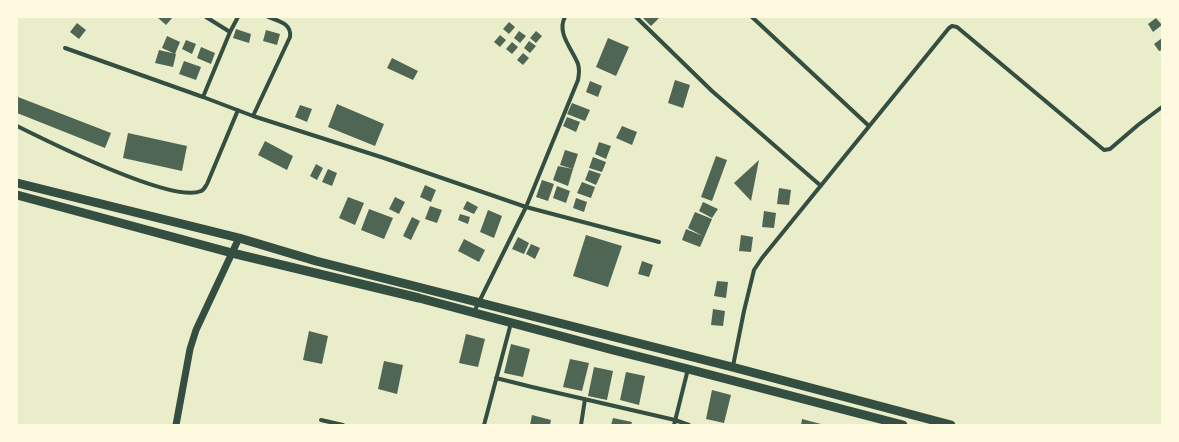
<!DOCTYPE html>
<html>
<head>
<meta charset="utf-8">
<style>
	body { margin:0 }
	#map { position:relative; width:1179px; height:442px; overflow:hidden; background:#e9edc9; font-family:Literata,serif }
	canvas { display:block }
	.frame { position:absolute; inset:0; border:18px solid #fefae0; pointer-events:none }
</style>
</head>
<body>
<div id="map">
<canvas width="1179" height="442"></canvas>
<div class="frame"></div>
</div>
<script>
const g = document.querySelector('canvas').getContext('2d');
g.lineJoin = 'round';
function paint(path, color) {
  g.fillStyle = color;
  g.fill(path, 'evenodd');
}
function stroke(path, color, width, dash) {
  g.strokeStyle = color;
  g.lineWidth = width;
  g.lineCap = dash ? 'butt' : 'round';
  g.setLineDash(dash || []);
  g.stroke(path);
}
const building = new Path2D(`
	M157,17H173L166,25Z
	M642,17H660L651,26Z
	M1156,18L1162,25L1153,32L1148,24Z
	M509,22L515,27L509,34L503,29Z
	M77,23L86,30L79,39L70,32Z
	M236,29L251,34L249,43L233,38Z
	M266,30L280,34L277,45L263,41Z
	M519,31L526,36L520,43L514,38Z
	M536,31L542,36L536,43L530,38Z
	M500,35L506,40L500,47L494,42Z
	M167,36L180,42L175,54L162,48Z
	M608,38L629,47L616,76L596,67Z
	M1162,38V50L1159,51L1154,44Z
	M186,40L196,44L192,54L182,49Z
	M529,41L536,46L530,53L524,48Z
	M512,42L518,47L512,54L506,49Z
	M201,47L215,53L211,64L197,58Z
	M159,50L176,54L173,67L155,63Z
	M523,53L529,58L523,65L517,60Z
	M392,58L418,71L413,80L387,68Z
	M184,61L201,67L196,80L179,74Z
	M675,80L690,85L683,108L668,103Z
	M590,81L602,86L598,97L586,92Z
	M18,97L111,133L105,148L17,113V100Z
	M572,103L590,110L585,121L567,114Z
	M337,104L384,124L375,146L328,127Z
	M300,105L312,109L307,122L295,117Z
	M567,117L580,122L576,132L563,126Z
	M622,126L637,132L632,145L616,138Z
	M128,133L187,146L182,171L123,158Z
	M265,141L293,156L287,170L258,155Z
	M599,142L611,146L606,159L595,154Z
	M565,150L578,154L573,169L560,165Z
	M716,156L727,160L712,201L701,197Z
	M593,157L606,162L602,172L589,168Z
	M759,160L751,201L734,183Z
	M316,164L323,168L317,180L310,176Z
	M558,166L573,169L568,186L553,180Z
	M328,169L337,173L332,186L322,182Z
	M589,170L601,174L596,185L585,180Z
	M542,180L554,184L548,201L536,197Z
	M582,182L595,187L591,198L577,193Z
	M425,185L436,190L431,202L420,197Z
	M557,186L570,191L566,203L553,198Z
	M779,188L791,190L789,205L777,204Z
	M348,197L364,203L355,225L339,218Z
	M395,197L405,202L399,214L389,209Z
	M576,198L587,202L584,212L573,208Z
	M467,201L478,207L474,214L463,209Z
	M703,202L718,209L712,218L699,211Z
	M430,206L442,210L437,223L425,219Z
	M369,209L393,218L384,239L361,230Z
	M488,210L502,216L494,238L480,232Z
	M764,211L776,213L774,228L762,227Z
	M695,212L712,219L700,247L682,240L686,229L703,236L688,228Z
	M460,214L470,217L468,224L458,220Z
	M412,217L420,221L411,240L403,236Z
	M586,235L622,246L608,287L573,276Z
	M741,235L753,237L751,252L739,251Z
	M518,237L529,243L524,254L512,249Z
	M464,239L485,250L479,262L458,251Z
	M531,244L540,248L535,259L526,254Z
	M642,261L653,265L649,277L638,274Z
	M717,281L728,282L726,298L714,296Z
	M713,309L725,311L723,326L711,325Z
	M309,331L328,336L322,364L303,360Z
	M466,334L485,339L478,367L459,363Z
	M511,344L530,349L523,377L504,373Z
	M570,359L589,363L582,391L563,387Z
	M384,361L403,365L397,394L378,389Z
	M594,367L613,371L607,400L588,396Z
	M626,372L645,376L639,405L620,400Z
	M712,390L731,395L724,423L706,419Z
	M532,415L551,420L550,425H530Z
	M613,418L632,422L631,425H611Z
	M802,419L821,424V425H801Z`);
const minor = new Path2D(`
	M206,17L230,32
	M238,17L230,32L203,97L253,116L384,158L526,207L659,242
	M636,17L712,91L821,186
	M752,17L869,126
	M65,48L203,97
	M253,116L290,37C292,23 278,21 268,17
	M17,126C47,141 173,204 201,191C204,190 205,187 207,184L238,110
	M474,312L526,207L578,80C579,74 580,70 578,64C573,50 556,33 565,17
	M733,366L744,311L754,270L762,258L949,28L952,26L957,27L1104,150L1110,149L1138,125L1162,107
	M496,378L532,387L675,420L689,425
	M321,420L343,425
	M484,425L511,323
	M581,425L585,399
	M674,425L688,369`);
const tertiary = new Path2D(`
	M176,425L190,349L196,330L239,238`);
const primary = new Path2D(`
	M17,183L239,238L316,261L732,367L951,425
	M17,195L232,253L419,298L613,350L688,369L903,425`);
paint(building, '#4f6655');
stroke(minor, '#344e41', 4);
stroke(tertiary, '#344e41', 7);
stroke(primary, '#344e41', 9);
</script>
</body>
</html>
